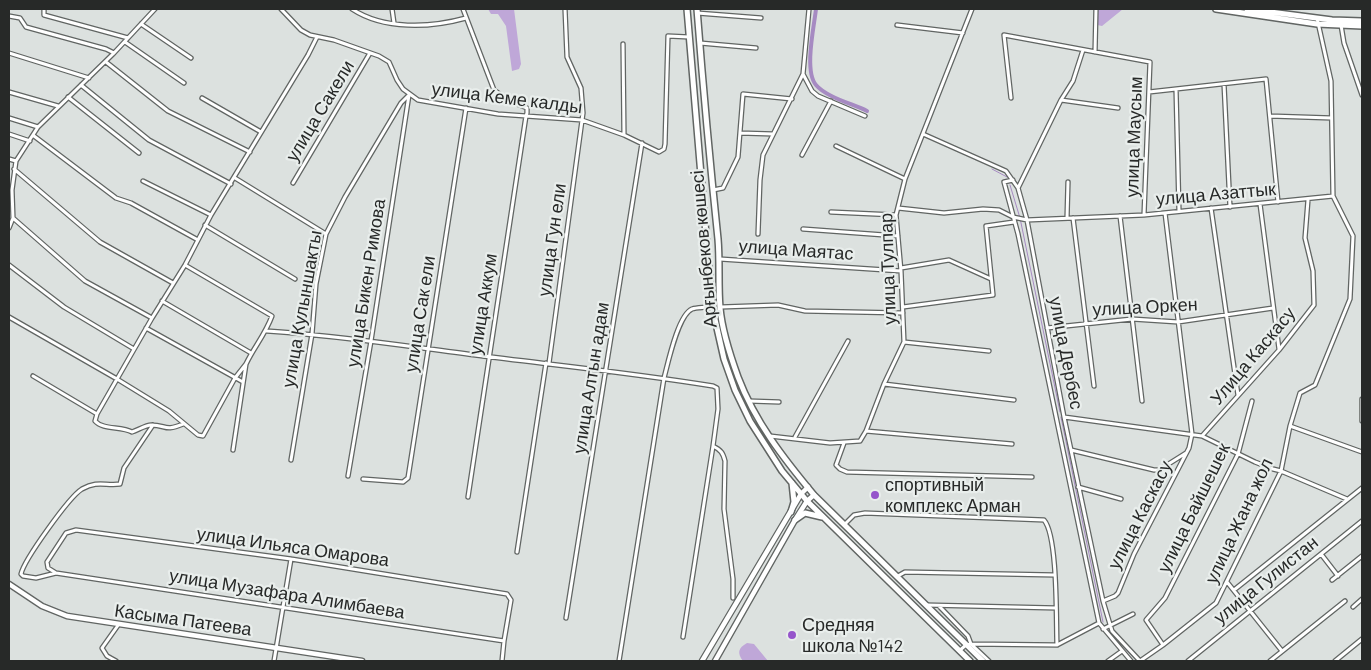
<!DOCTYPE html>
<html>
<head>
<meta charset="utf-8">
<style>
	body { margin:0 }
	#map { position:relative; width:1371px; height:670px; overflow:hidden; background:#dce1df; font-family:Barlow,sans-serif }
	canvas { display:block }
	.frame { position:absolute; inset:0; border:10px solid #272928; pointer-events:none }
</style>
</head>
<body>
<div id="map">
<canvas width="1371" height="670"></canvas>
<div class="frame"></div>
</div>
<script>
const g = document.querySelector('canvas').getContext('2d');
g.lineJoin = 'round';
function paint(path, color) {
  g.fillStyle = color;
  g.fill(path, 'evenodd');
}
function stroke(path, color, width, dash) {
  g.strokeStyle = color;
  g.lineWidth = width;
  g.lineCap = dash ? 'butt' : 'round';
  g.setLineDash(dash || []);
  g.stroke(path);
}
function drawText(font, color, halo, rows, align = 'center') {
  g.font = font + ' Barlow,sans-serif';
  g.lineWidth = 4.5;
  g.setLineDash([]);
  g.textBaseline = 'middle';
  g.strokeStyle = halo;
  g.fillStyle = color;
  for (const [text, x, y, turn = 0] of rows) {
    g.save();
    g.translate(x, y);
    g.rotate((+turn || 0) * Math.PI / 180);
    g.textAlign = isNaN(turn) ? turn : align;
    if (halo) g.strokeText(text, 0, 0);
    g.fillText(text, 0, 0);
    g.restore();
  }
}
const green = new Path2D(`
	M488,9H514L521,64L519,69L512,71L506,26L498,14H491Z
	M1097,9H1123L1102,26L1097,25Z
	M747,643L754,644L768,661H743C737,653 738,648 747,643Z`);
const stream = new Path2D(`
	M992,169L1007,177
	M1010,185L1020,218L1060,412
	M1061,417L1103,622
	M1108,630L1137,661`);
const canal = new Path2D(`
	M816,9C814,27 804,71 816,85C826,97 853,104 867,111`);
const minor = new Path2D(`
	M44,9V15L128,38
	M281,9L301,30L310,35L334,40L379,56L389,62L397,80L403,89L418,100L498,114L582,120L624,135L659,152L664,149L665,144L668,36L689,37
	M352,9C384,30 430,28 466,18
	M392,9L394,23
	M463,9L494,90L509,101L527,108V113L526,116L468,497
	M809,9L803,74L812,91L818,96L865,116
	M697,13L761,18
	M9,16L20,18L26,27L106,49L114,53
	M141,24L191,58
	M897,25L963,33
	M1341,25L1344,43L1362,95
	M125,42L184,83
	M700,43L756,48
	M623,44L624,135
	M1083,50L1073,81L1061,100L1018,188L1027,220L1064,417L1103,601L1112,631L1140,661
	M1095,52L1096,9
	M9,53L89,78
	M106,62L168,111L250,152
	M1224,84L1230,207
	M81,85L149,140L231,184
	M1176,89L1179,211
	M9,92L58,106
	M1149,92L1266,79L1278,202
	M68,97L139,153
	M202,98L261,132
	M1011,98L1004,35L1150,62L1144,215
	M1061,100L1118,108
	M1270,116L1331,118
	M9,118L38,127
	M740,133L773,134
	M9,134L30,141
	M923,134L1006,171L1018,188
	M34,136L116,198L131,203L198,240
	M836,146L905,179
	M802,155L831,101
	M9,159L16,161
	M14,169L100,242L173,283
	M235,178L326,234
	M1013,180L1004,182L1018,234L1099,623L1131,661
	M143,181L211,215
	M293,183L370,53
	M713,190L723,188L738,157L743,94L792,99
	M1260,204L1279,349
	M898,208L944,213L983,209L999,210L1013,217L1027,220L1144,215L1333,196
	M1211,208L1238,395
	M831,212L896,215
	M1120,216L1142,401
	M13,218L85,281L152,318
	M1067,218L1068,182
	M1073,218L1094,386
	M205,225L295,279
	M9,228L13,218L12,190L16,161L38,127L114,53L155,9
	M803,229L898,236
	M758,234L760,180L763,155L803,74
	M720,259L901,271
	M9,265L64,307L134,349
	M185,265L272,316C265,335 254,347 246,364L233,450
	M901,268L949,260L991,279
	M162,301L251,353
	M721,307L778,305L805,311L903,313
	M903,307L993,295L986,226L1014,222
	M9,317L117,379L169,411L198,435L203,436L235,378L246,364
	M146,328L243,382
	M1047,328L1132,319L1178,322L1273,308
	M267,331C336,335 405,346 475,355C554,365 634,373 713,386L717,388L718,409L713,446L683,637
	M904,342L989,351
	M549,363L583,113L581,88L567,57L565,9
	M33,376L97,414
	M884,384L1014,400
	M1362,399V421
	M749,401L779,402
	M1064,417L1202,436L1255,462L1273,469L1281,471L1347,499
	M183,424C164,432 167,425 151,425C146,425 138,430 132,432C121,426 103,430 95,421L97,414L152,318L185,265L211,215L308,55L317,37
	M1290,426L1362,452
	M866,431L1012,444
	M770,436L830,443L860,441L866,431L884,384L904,342L901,271L896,215L905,179L972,9
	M1202,436L1279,350L1314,305L1313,271L1305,238L1308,200
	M795,437L848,341
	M844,443L836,465L840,469L847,472L1032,477
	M713,446C721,450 723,453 725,461L724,509L733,579V598
	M1071,450L1154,470H1159L1186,453
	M291,460L312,334L316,284L326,234L345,197L401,103L409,95
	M348,476L371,341L409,95
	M363,479L403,482L408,478L466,108
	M1078,487L1121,499
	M844,525L854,515L865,513L1044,520C1058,536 1056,621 1057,645
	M517,552L546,363
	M1321,554L1338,576
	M56,573L36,578L23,576L21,574C24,560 69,497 82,489C98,480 105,486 120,484L124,468L153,425
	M898,576L905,572L1054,575
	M1332,580L1362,556
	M1227,582L1282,651
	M1234,590L1362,488
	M1103,601L1115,596L1118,593L1134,554L1189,448L1192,434L1165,213
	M926,605L1056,608
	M939,606L968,636L971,644L989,661
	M1353,607L1362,599
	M566,618L642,143
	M1103,629L1133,614
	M1163,645L1146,620L1165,598L1238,454L1252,401
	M959,651L966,645L971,644L1057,645L1099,623
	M116,661L107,656L102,648L119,624
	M274,661L291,559
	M502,661L504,641L56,573L48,568L47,562L66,533L76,530L291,559L507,594L511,600L504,641
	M619,661L664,378C668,363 678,315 692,309C698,307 706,308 712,306
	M1108,661L1122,651
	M1140,661L1163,645L1216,603L1281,471L1290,426L1300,393L1315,385L1350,299L1353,236L1333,196L1331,81L1317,18
	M1188,661L1362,521
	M1270,661L1345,601
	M1335,661L1362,639`);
const secondary = new Path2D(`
	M9,584L42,606L67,616L362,661
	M702,661L801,494L808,487
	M715,661L795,520L807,501L814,495`);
const primary = new Path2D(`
	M687,9L712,306L724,359L735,390L750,421L782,471L807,501L970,661
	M697,9C703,86 710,163 718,239C720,262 718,285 720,308C722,331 730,355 738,377C755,422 784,459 814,495L983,661
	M1216,9L1317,24L1362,26
	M1247,9L1332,20L1362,21
	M791,512L794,502L792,483
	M795,520L805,513L822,517`);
const markers = [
	[875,495,5,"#9655cb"],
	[792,635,5,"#9655cb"]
];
const streetNames = [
	["улица Кеме калды",507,98,7],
	["улица Сакели",320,111,-59],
	["улица Маусым",1134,137,-88],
	["улица Азаттык",1216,194,-5],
	["улица Гун ели",552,240,-82],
	["Арғынбеков көшесі",704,249,-95],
	["улица Маятас",796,250,4],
	["улица Тулпар",888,269,-92],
	["улица Бикен Римова",366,283,-81],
	["улица Аккум",483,304,-81],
	["улица Оркен",1145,307,-3],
	["улица Кулыншакты",302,309,-80],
	["улица Сак ели",420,314,-81],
	["улица Дербес",1066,353,79],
	["Улица Каскасу",1253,356,-50],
	["улица Алтын адам",591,378,-81],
	["улица Байшешек",1194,508,-64],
	["улица Каскасу",1140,515,-63],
	["улица Жана жол",1239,521,-65],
	["улица Ильяса Омарова",293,547,8],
	["улица Гулистан",1266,580,-39],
	["улица Музафара Алимбаева",287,594,9],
	["Касыма Патеева",183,620,8]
];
const poiNames = [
	["спортивный",885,485],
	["комплекс Арман",885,506],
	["Средняя",802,625],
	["школа №142",802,646]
];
paint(green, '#bfa7d8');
stroke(stream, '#a68ac2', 1);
stroke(canal, '#a68ac2', 4);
stroke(minor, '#616563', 5.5);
stroke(secondary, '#616563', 7);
stroke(primary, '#616563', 8);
stroke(minor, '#fff', 3);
stroke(secondary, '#fff', 4.5);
stroke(primary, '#fff', 5);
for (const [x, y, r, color] of markers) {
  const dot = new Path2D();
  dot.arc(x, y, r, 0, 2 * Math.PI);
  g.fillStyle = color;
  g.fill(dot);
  stroke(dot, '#e9eeec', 2);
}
drawText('18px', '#272928', '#e9eeec', streetNames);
drawText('18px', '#272928', '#e9eeec', poiNames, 'left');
</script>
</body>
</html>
